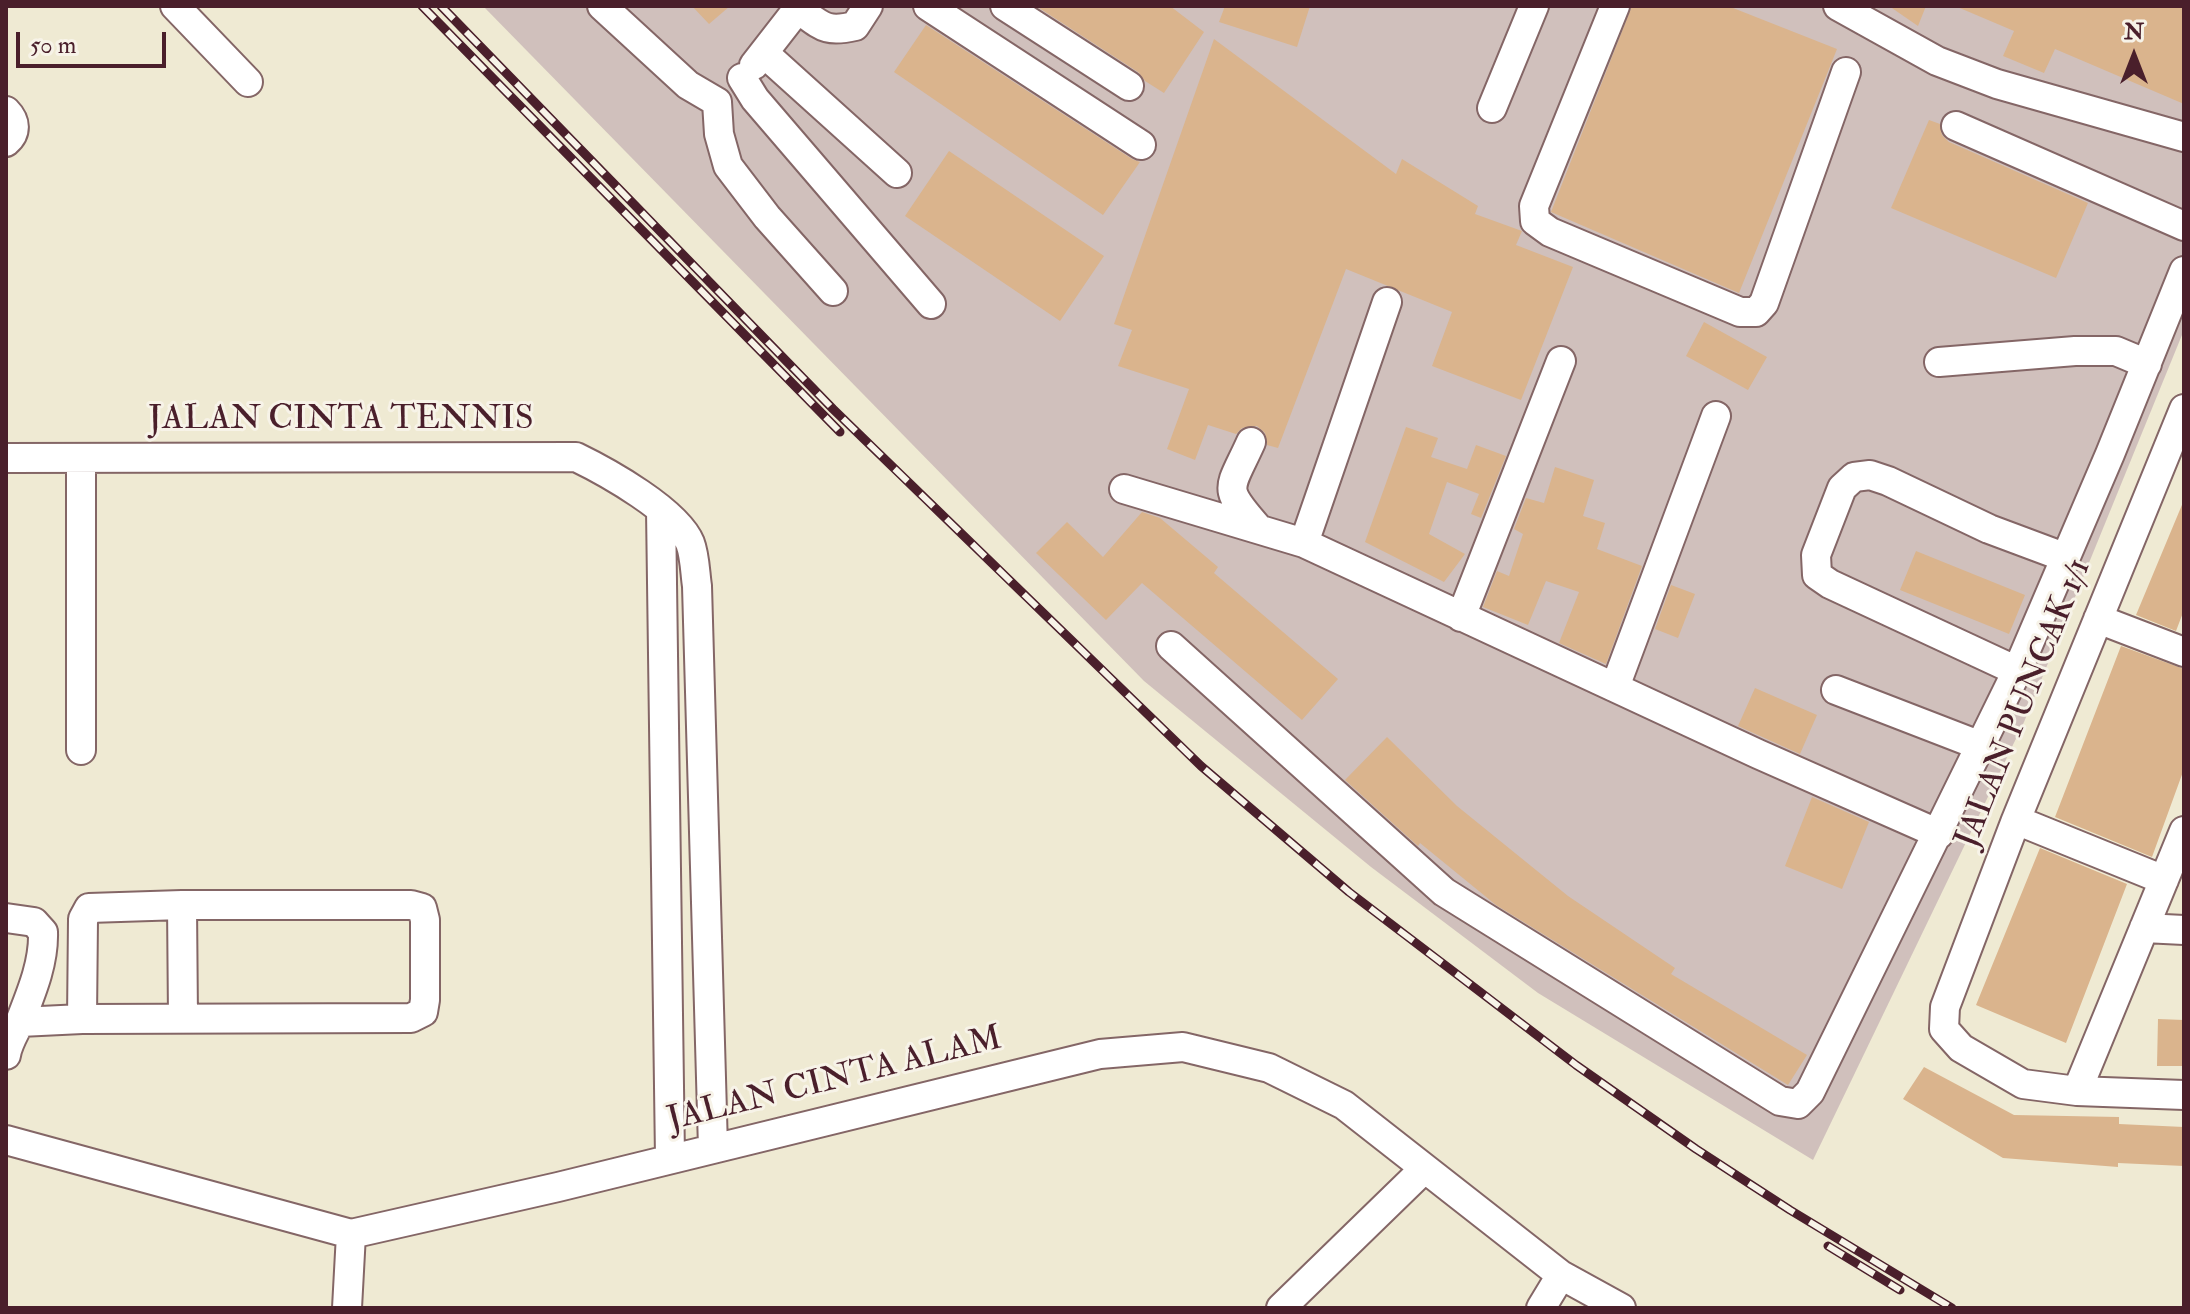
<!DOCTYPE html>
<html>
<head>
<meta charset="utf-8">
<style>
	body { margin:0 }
	#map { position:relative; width:2190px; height:1314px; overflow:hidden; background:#efead3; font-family:"IM FELL Double Pica",serif }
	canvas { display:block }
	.frame { position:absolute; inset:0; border:8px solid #4a1f2b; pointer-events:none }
	.north { position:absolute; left:2094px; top:16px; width:80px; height:80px; -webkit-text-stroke:6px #f7f3e8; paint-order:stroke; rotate:0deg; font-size:22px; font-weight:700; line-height:32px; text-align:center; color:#4a1f2b }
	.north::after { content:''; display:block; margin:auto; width:28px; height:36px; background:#4a1f2b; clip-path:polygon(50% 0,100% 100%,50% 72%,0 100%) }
	.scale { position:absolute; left:16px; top:32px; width:150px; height:36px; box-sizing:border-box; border:4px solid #4a1f2b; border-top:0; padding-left:10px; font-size:24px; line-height:28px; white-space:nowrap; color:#4a1f2b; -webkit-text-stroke:6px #f7f3e8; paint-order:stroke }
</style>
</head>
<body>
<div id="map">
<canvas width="2190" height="1314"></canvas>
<div class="frame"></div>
<div class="north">N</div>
<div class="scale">50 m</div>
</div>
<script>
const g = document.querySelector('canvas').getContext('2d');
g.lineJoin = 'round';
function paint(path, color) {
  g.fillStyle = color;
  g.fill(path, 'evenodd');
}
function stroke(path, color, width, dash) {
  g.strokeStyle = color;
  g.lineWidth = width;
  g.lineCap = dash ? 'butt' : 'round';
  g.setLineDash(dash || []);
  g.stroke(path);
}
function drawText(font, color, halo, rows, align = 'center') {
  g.font = font + ' "IM FELL Double Pica",serif';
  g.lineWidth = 6;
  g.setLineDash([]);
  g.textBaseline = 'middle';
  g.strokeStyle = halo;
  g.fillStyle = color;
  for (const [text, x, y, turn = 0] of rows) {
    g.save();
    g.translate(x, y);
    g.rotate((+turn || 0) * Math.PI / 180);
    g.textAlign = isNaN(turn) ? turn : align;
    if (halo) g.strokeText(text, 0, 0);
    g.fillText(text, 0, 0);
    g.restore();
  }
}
const industrial = new Path2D(`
	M483,6H2184V330L2024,722L1813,1160L1538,993L1371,867L1144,681Z`);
const building = new Path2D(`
	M692,6H730L709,24Z
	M1036,6H1170L1204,32L1164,93L1145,81L1138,72Z
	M1225,6H1310L1297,47L1219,22Z
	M1632,6H1728L1837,49L1739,293L1551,212Z
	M1889,6H1926L1918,26Z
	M1955,6H2184V104L2055,49L2044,73L2003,56L2014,31Z
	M926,25L1132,159L1140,162L1103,215L894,72Z
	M1214,39L1396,174L1402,159L1478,206L1475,214L1522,231L1516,245L1573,267L1521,400L1432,366L1452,312L1346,269L1278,448L1267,445L1265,433L1257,426L1242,428L1236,434L1208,425L1195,460L1167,449L1189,389L1118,366L1132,330L1114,324Z
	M1929,120L1940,124L1942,135L1949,142L2088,203L2056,278L1891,208Z
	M949,151L1104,256L1060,321L905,216Z
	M1704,322L1767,357L1748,390L1686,356Z
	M1406,427L1438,438L1431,457L1467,469L1476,445L1506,456L1481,518L1471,514L1479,494L1447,482L1429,534L1465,554L1444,582L1365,542Z
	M1555,467L1594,480L1583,516L1605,523L1597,549L1642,566L1606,664L1559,643L1579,592L1546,581L1528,625L1483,607L1497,571L1509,576L1523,534L1514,529L1526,498L1544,503Z
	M2184,500V610L2176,631L2136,615Z
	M1142,512L1160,518L1218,567L1214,573L1338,679L1302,720L1142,583L1106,620L1036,553L1067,522L1103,557Z
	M1916,551L2025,595L2009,634L1900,590Z
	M1671,585L1695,594L1678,638L1655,629Z
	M2121,646L2184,669V769L2152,857L2055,817Z
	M1755,688L1817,715L1800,754L1738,726Z
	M1387,737L1457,806L1568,896L1675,968L1671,974L1807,1055L1788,1085L1496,905L1420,843L1418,846L1345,780Z
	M1812,797L1869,822L1842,889L1785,866Z
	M2040,848L2127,884L2066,1043L1976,1005Z
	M2158,1019L2184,1020V1066H2157Z
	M1924,1067L2014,1115L2119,1117V1124L2184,1127V1166L2118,1163V1167L2003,1158L1903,1099Z`);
const minor = new Path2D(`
	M175,6L248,82
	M602,6L688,85L717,102
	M928,6L1141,145
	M1005,6L1129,86
	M1615,6L1534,206L1535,221L1550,232L1740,312H1756L1764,303L1846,72
	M1838,6L1937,61L1997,84L2184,137
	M798,9C822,26 825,33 855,26L868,6
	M765,54L897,173
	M754,65L800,6
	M742,78L755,99L931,304
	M717,102L719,134L728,166L767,217L833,291
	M1492,108L1534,6
	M6,111C16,121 17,133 6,142
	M1956,126L2184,226
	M1939,362L2075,351H2116L2147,364
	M2184,409L2016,820L1945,1007L1944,1029L1961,1048L2023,1084L2077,1091L2184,1095
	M1251,442C1229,491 1221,486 1258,528
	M6,458L576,457C607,472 677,511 690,543C695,556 695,573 697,586L713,1148
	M81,458V750
	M1124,489L1304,543L1758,754L1939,834
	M661,510L670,1158
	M1304,543L1387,302
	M1461,617L1561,361
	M2098,619L2184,652
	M1171,646L1444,892L1780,1101L1798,1104L1810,1092L2017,671L2110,454L2184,271
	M2017,671L1830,584L1817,575L1816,555L1842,488L1854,477L1870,475L1888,481L1989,529L2064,557
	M1615,687L1716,416
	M1836,690L1981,746
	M2016,820L2164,880
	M182,905L183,1018
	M6,918L34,922L43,932C44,962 32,991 21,1019C16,1031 8,1042 6,1055
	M2144,928L2184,930
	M20,1022L82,1019L411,1018L423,1012L425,1000V920L422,908L411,905H182L89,908L83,919L82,1019
	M2077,1091L2184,831
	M6,1140L351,1234L558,1187L1100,1054L1183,1047L1269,1068L1344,1105L1561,1275L1621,1308
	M347,1308L351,1234
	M1281,1308L1424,1169
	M1541,1308L1561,1275`);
const rail = new Path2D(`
	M422,6L840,432
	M441,6L833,409L1201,766L1349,892L1576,1065L1696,1149L1790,1210L1952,1308
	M1828,1246L1900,1290`);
const streetNames = [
	["JALAN CINTA TENNIS",341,421],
	["JALAN PUNCAK 1/1",2025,704,-68],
	["JALAN CINTA ALAM",835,1081,-14]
];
paint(industrial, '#d0c0bc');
paint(building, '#dab48d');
stroke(minor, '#846666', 32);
stroke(minor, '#fff', 28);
stroke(rail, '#4a1f2b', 9);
stroke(rail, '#f7f3e8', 6, [18]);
drawText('34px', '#4a1f2b', '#f7f3e8', streetNames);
</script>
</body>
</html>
